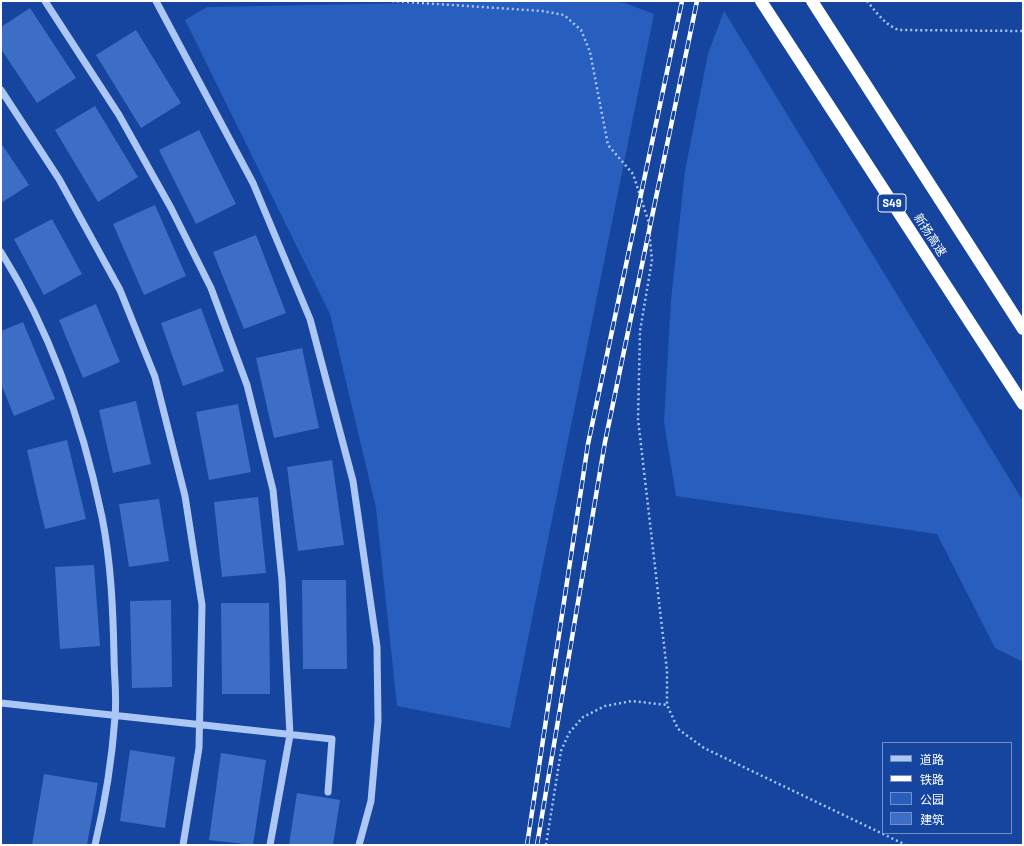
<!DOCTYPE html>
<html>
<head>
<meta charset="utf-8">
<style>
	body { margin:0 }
	#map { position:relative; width:1024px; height:846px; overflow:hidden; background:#15459f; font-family:Barlow,"Noto Sans SC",sans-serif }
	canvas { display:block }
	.frame { position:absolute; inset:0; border:2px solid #fff; pointer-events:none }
	.legend { position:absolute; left:882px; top:742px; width:130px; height:92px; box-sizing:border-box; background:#15459f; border:1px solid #738fc5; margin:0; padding:5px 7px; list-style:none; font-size:12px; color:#fff }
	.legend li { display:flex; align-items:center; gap:8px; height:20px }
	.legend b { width:20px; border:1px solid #738fc5 }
</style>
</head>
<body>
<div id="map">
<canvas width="1024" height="846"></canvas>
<div class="frame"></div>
<ul class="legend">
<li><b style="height:5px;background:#adc7f4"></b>道路</li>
<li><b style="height:5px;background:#fff"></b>铁路</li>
<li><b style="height:11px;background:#285ebd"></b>公园</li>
<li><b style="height:11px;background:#3d6ec6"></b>建筑</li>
</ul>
</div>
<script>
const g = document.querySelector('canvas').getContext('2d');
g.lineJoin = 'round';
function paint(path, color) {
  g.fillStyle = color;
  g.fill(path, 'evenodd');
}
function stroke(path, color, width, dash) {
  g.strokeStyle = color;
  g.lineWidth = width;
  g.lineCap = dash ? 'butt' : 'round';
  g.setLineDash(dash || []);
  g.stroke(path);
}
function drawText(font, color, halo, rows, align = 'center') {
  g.font = font + ' Barlow,"Noto Sans SC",sans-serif';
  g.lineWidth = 3;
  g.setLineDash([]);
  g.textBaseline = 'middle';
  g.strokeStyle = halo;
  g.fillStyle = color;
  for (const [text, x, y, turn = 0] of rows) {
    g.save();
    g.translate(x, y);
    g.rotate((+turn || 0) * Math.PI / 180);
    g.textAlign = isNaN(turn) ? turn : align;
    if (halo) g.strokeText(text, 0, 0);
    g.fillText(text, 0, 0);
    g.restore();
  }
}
const green = new Path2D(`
	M525,1H606L625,3L654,14L510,728L397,706L376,508L330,314L185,20L207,7Z
	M724,11L1023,501V662L995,648L937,534L676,496L664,422L671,300L685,171L708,54Z`);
const building = new Path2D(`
	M30,8L76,78L37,103L1,49V27Z
	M136,30L181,103L141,128L96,55Z
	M95,106L138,177L98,202L55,130Z
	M199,130L236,204L196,224L159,150Z
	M1,143L29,185L1,203Z
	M155,205L186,276L144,295L113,224Z
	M52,219L82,274L44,295L14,239Z
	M256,235L286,313L244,329L213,252Z
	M96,304L120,362L83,378L59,320Z
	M201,308L224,371L183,386L161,323Z
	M23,322L55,399L14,416L1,384V331Z
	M302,348L319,428L274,438L256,358Z
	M136,401L151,464L113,473L99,410Z
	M238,404L251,472L209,480L196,412Z
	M67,440L86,519L45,529L27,450Z
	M332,460L344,545L298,551L287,467Z
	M258,497L266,573L222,577L214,502Z
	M159,499L169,561L129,567L119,504Z
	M94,565L100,646L60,649L55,567Z
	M302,580H346L347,669H303Z
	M171,600L172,687L132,688L130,601Z
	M221,603H269L270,694H222Z
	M130,750L175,757L165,828L120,821Z
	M221,753L266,760L253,845L209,840Z
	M44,774L98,783L87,845H32Z
	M297,793L340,800L333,845H289Z`);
const path = new Path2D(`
	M392,1L542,11L564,15L581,30L590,52L608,145L633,174L648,220L652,260L640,331L638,419L667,671V705L678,729L704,748L906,845
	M867,1C876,12 885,25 899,30L1023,31
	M546,845L561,751L569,733L583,717L605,706L632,701L667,705`);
const minor = new Path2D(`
	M45,1L119,115L171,208L211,288L247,385L273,490L282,580L290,735L270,845
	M156,1L253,183L310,319L353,481L377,647L378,721L371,801L359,845
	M1,90L59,179L120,290L155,377L185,496L202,605L199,748L183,845
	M1,252C51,332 83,425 102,517C111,562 113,609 114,655C114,675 117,697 115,717C112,760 105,803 95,845
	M1,703L332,739L328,792`);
const highway = new Path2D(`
	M761,1L1023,404
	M812,1L1023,329`);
const rail = new Path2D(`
	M527,845L588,444L682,1
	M537,845L605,442L697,1`);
const shields = [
	[892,203,28]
];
const shieldNames = [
	["S49",892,203]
];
const streetNames = [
	["新扬高速",930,235,57]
];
paint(green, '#285ebd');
paint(building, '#3d6ec6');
stroke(path, '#adc7f4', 2.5, [2, 3]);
stroke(minor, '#adc7f4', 7);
stroke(highway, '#fff', 12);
stroke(rail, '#fff', 4.5);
stroke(rail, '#15459f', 3, [9]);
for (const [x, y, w] of shields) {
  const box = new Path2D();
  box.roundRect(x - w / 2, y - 9, w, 18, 3);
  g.fillStyle = '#15459f';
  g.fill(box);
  stroke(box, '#fff', 1);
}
drawText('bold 11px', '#fff', null, shieldNames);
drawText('12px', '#fff', '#15459f', streetNames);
</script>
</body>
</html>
